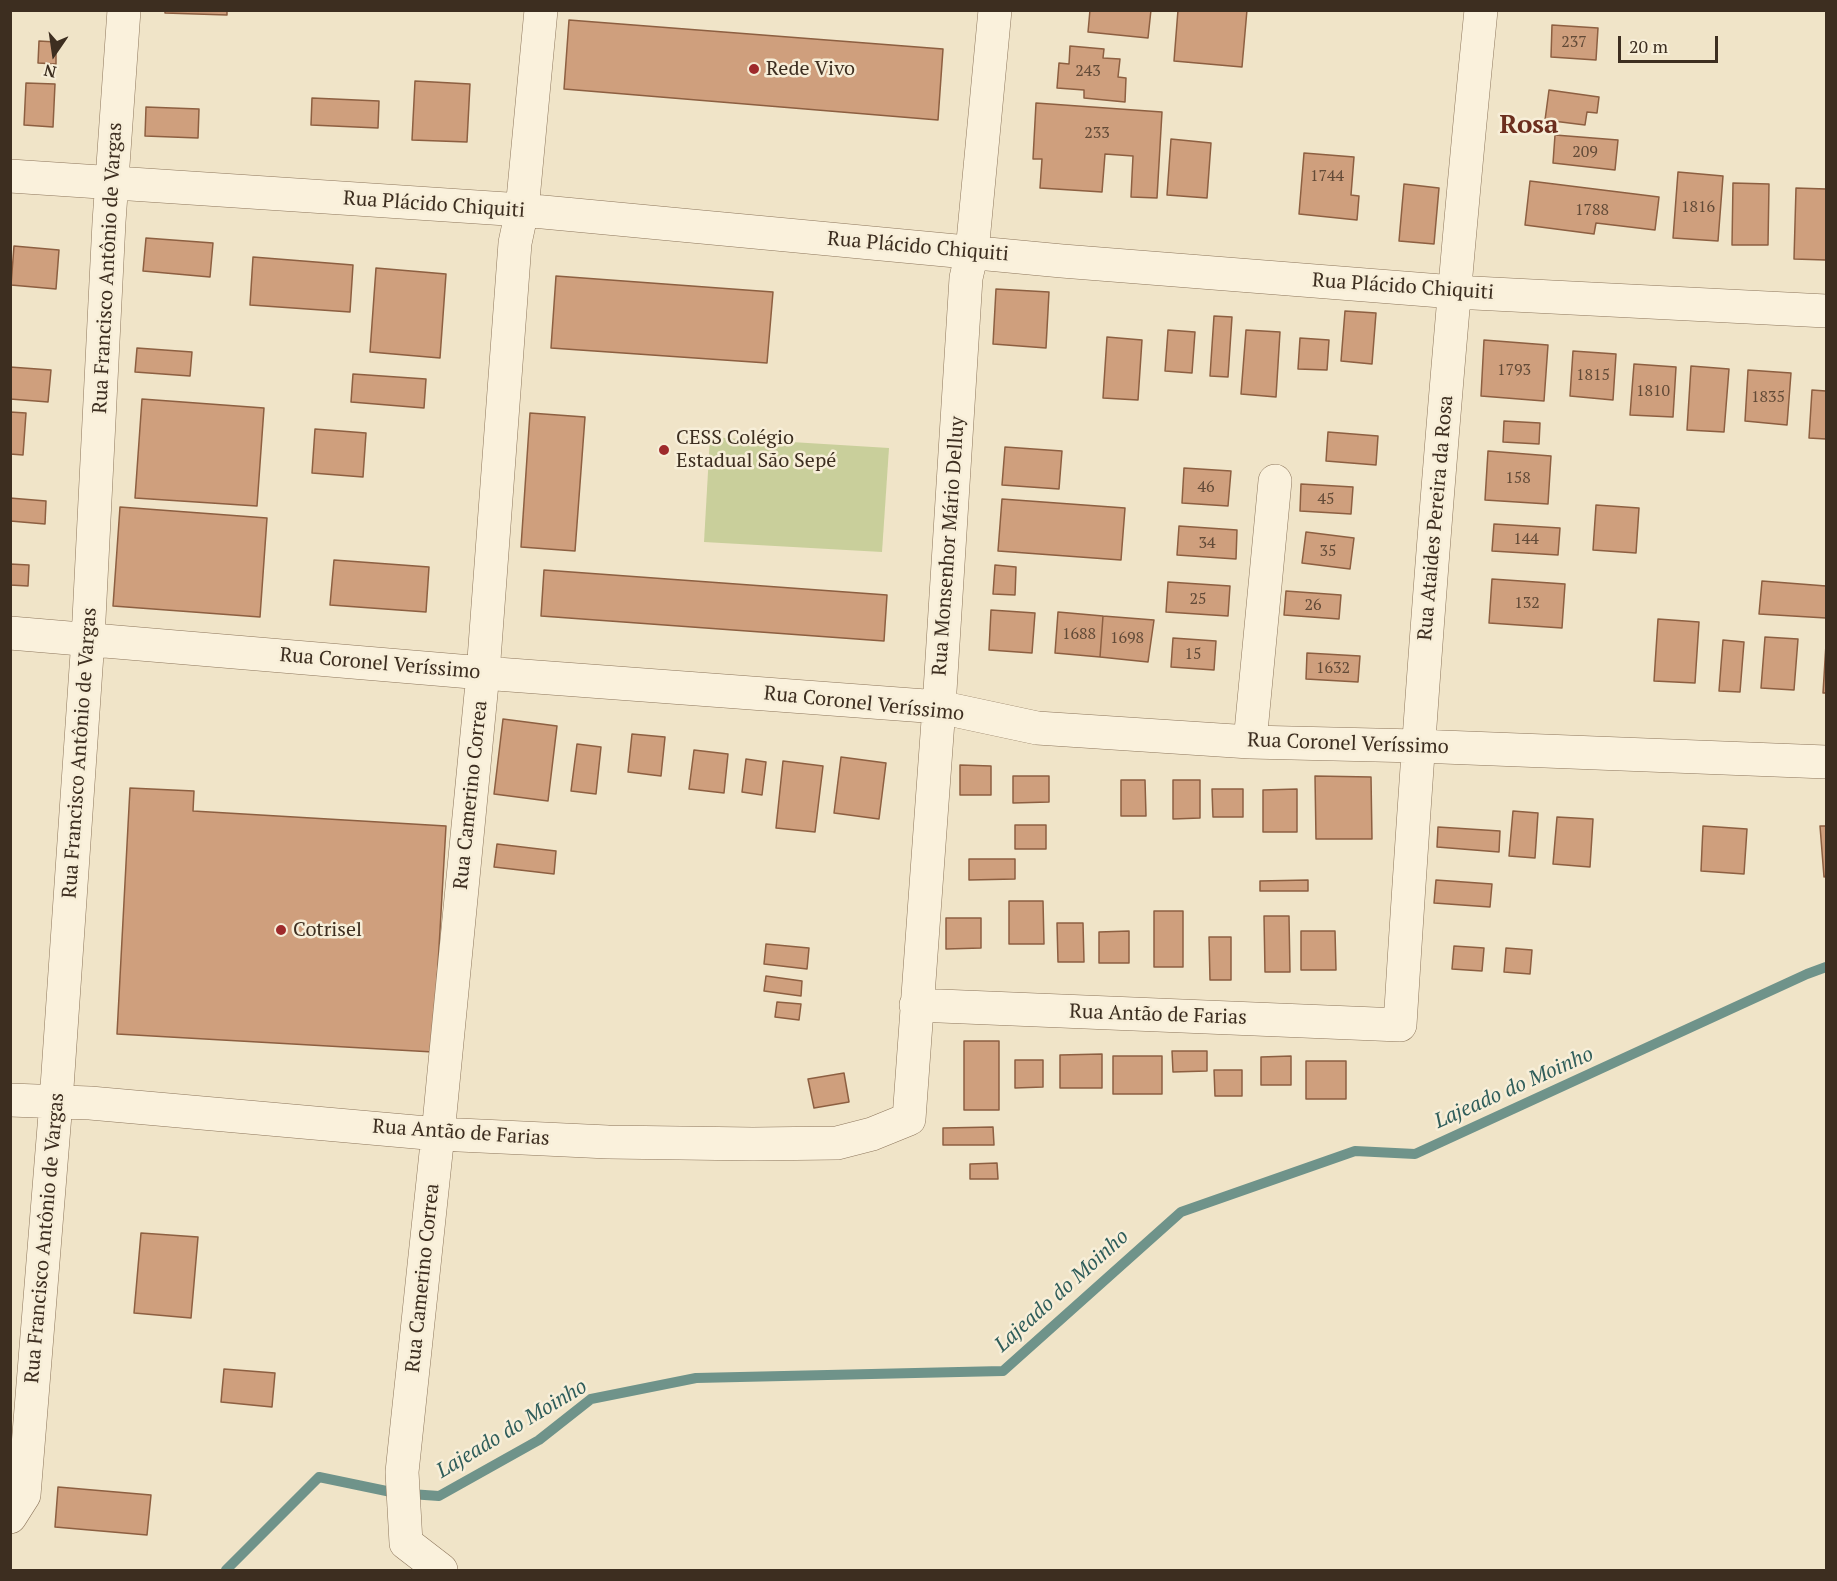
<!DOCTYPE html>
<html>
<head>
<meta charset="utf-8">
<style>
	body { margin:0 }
	#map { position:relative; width:1837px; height:1581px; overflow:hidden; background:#f0e4c8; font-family:"PT Serif",serif }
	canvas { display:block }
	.frame { position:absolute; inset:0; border:12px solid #3d2e20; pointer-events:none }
	.north { position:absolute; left:24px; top:24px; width:60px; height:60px; -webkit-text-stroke:4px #f7eed8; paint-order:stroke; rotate:193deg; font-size:16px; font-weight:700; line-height:24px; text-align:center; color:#3d2e20 }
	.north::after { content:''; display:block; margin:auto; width:21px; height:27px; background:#3d2e20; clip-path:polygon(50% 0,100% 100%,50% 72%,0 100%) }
	.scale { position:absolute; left:1618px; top:36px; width:100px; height:27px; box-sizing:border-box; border:3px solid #3d2e20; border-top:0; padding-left:8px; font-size:18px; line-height:21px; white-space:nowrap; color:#3d2e20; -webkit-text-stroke:4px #f7eed8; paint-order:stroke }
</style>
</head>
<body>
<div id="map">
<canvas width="1837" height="1581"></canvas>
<div class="frame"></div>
<div class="north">N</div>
<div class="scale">20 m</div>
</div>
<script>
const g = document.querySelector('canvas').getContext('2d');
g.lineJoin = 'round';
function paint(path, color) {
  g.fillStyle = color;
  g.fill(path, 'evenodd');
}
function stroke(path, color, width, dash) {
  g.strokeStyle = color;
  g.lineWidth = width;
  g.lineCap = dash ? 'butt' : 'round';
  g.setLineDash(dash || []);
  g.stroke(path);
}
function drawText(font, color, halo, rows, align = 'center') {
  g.font = font + ' "PT Serif",serif';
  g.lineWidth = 5;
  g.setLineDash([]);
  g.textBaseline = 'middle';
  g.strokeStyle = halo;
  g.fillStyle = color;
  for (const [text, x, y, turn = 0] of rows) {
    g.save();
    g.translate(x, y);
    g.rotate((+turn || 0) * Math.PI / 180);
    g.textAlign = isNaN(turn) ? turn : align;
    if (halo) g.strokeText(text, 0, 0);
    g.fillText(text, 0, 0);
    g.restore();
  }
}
const green = new Path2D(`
	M710,437L889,448L882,552L704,542Z`);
const stream = new Path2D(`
	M226,1570L319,1477L396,1493L439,1496L539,1440L591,1399L696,1378L1003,1371L1181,1212L1355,1151L1415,1154L1807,974L1826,967`);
const building = new Path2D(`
	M165,10H227V15L165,13Z
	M1090,10H1151L1148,38L1088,32Z
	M1178,10H1247L1242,67L1174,61Z
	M569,20L943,49L938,120L564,89Z
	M1552,25L1598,28L1596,60L1551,57Z
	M39,41L56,42V64L38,63Z
	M1070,46L1104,49L1103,58L1120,59L1118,77L1126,78L1125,102L1084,98V90L1057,88L1059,63L1069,64Z
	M415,81L470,84L467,142L412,140Z
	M26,83L55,84L53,127L24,125Z
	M1549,90L1599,97L1597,113L1587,112L1585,125L1545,120Z
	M312,98L379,101L378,128L311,125Z
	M1036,103L1162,112L1157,198L1131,197L1133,156L1105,154L1102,192L1040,188L1042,159H1033Z
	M146,107L199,109L198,138L145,136Z
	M1555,135L1618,140L1615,170L1553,163Z
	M1171,139L1211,143L1207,198L1167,195Z
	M1304,153L1354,157L1351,195L1359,196L1357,220L1299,214Z
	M1678,172L1723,176L1718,241L1673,238Z
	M1530,181L1659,197L1655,230L1596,223L1594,234L1525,225Z
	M1733,183L1769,184L1768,245H1732Z
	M1404,184L1439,188L1434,244L1399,241Z
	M1796,188L1826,189V260L1794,259Z
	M146,238L213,243L210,277L143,271Z
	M14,246L59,250L56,289L11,285Z
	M253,257L353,265L350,312L250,305Z
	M376,268L446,274L440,358L370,352Z
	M556,276L773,292L767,363L551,348Z
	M996,289L1049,292L1046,348L993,344Z
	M1345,311L1376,313L1372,364L1341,361Z
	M1214,316L1232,317L1228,377L1210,376Z
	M1168,330L1195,332L1192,373L1165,371Z
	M1246,330L1280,332L1276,397L1241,394Z
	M1107,337L1142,340L1138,400L1103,398Z
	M1300,338L1329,340L1327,370L1298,369Z
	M1484,340L1548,345L1544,401L1481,396Z
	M137,348L192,352L190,376L135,372Z
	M1573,351L1616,354L1613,400L1570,396Z
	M1634,364L1676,367L1673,417L1630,415Z
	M1691,366L1729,369L1724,432L1687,430Z
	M10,367L51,370L48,402L10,399Z
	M1748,370L1791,373L1787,425L1745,421Z
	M353,374L426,379L424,408L351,402Z
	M1812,390L1826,391V439L1809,438Z
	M142,399L264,408L257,506L135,498Z
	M10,412L26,413L23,455L10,454Z
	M530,413L585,417L575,551L521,547Z
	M1504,421L1540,423L1539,444L1503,442Z
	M315,429L366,433L363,477L312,473Z
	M1328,432L1378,436L1376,465L1326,461Z
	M1005,447L1062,451L1059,489L1002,485Z
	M1488,451L1551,456L1548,504L1485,500Z
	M1184,468L1231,471L1228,506L1182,503Z
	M1301,484L1353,487L1351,514L1300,511Z
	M10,498L46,501L45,524L10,521Z
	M1002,499L1125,508L1121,560L998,551Z
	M1596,505L1639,508L1636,553L1593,550Z
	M120,507L267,518L260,617L113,606Z
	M1494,524L1560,528L1558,555L1492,551Z
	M1179,526L1237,530L1236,559L1177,555Z
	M1306,532L1354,538L1350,569L1302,563Z
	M334,560L429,567L426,612L330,605Z
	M10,564L29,565L28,586L10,585Z
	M995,565L1016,567L1015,595L993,594Z
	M544,570L887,595L884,641L541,616Z
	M1492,579L1565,584L1562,628L1489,623Z
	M1762,581L1826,586V618L1759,614Z
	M1168,582L1230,586L1228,616L1166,612Z
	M1286,591L1341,595L1339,619L1284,615Z
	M991,610L1035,613L1032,653L989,650Z
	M1058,612L1103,616L1100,657L1055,653Z
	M1103,616L1154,620L1148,662L1100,657Z
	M1658,619L1699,622L1695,683L1654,681Z
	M1765,637L1798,639L1794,690L1761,688Z
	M1173,638L1216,641L1214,670L1171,667Z
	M1723,640L1744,642L1740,692L1719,691Z
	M1826,644V693H1823Z
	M1307,653L1360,656L1358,682L1306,679Z
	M503,719L557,726L548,801L494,794Z
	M632,734L665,737L661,776L628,772Z
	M577,744L601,747L596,794L571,791Z
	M694,750L728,754L724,793L689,789Z
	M841,757L886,763L879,819L834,813Z
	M746,759L766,762L762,795L742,792Z
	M783,761L823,766L815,832L776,828Z
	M960,765L991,766V795H960Z
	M1013,776H1049V802L1013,803Z
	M1315,776L1371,777L1372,839H1316Z
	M1121,780H1145L1146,816H1121Z
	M1173,780H1200V818L1173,819Z
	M130,788L194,791L193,811L446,826L433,1052L117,1034Z
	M1212,789H1243V817H1213Z
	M1297,789V832H1263V790Z
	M1513,811L1538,813L1535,858L1509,856Z
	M1557,817L1593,819L1590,867L1553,864Z
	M1015,825H1046V849H1015Z
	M1703,826L1747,829L1744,874L1701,871Z
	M1820,826H1826V876L1824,877Z
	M1438,827L1500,831L1499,852L1437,847Z
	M497,844L556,851L554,874L494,867Z
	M969,859H1015V879L969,880Z
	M1308,880V891H1260V881Z
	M1436,880L1492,884L1490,907L1434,903Z
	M1009,901H1043L1044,944H1009Z
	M1154,911H1183V967H1154Z
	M1264,916H1289L1290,972H1265Z
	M946,918H981V948L946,949Z
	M1057,923H1083L1084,962H1058Z
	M1129,931V963H1099V932Z
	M1301,931H1335L1336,970H1301Z
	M1209,937H1231V980H1210Z
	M766,944L809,948L807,969L764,964Z
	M1454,946L1484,948L1482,971L1452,969Z
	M1506,948L1532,950L1530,974L1504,972Z
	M766,976L802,981L801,996L764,991Z
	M777,1002L801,1004L799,1020L775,1017Z
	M964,1041H999V1110H964Z
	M1172,1051H1207V1071L1173,1072Z
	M1102,1054V1088H1060V1055Z
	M1113,1056H1162V1094H1113Z
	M1291,1056V1085H1261V1057Z
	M1015,1060H1043V1087L1015,1088Z
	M1306,1061H1346V1099H1306Z
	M1214,1070H1242V1096H1215Z
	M844,1073L849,1102L814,1108L808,1079Z
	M993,1127L994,1145H943V1128Z
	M997,1163L998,1179H970V1164Z
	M141,1233L198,1237L191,1318L134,1313Z
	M224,1369L275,1373L272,1407L221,1402Z
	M58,1487L151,1495L147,1535L55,1527Z`);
const minor = new Path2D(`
	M10,176L522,210L1062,261L1454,292L1826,311
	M10,633L483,673L939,707L1037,728L1250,742L1417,746L1826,762
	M1250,742L1275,481
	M916,1005L1400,1025C1421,687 1447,348 1481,10
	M10,1100L90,1103L438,1134L608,1142L753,1144L837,1143L872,1134L909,1119L939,707L966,278L972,252L995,10
	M10,1517L24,1495L56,1102L88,639L109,222L124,10
	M441,1570L406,1543L402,1472L438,1134L483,673L515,243L522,210L541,10`);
const markers = [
	[754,69,6,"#9e2a2b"],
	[664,450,6,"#9e2a2b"],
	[281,930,6,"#9e2a2b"]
];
const numberNames = [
	["237",1574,42],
	["243",1088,71],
	["233",1097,133],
	["209",1585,152],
	["1744",1327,176],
	["1816",1698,207],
	["1788",1592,210],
	["1793",1514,370],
	["1815",1593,375],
	["1810",1653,391],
	["1835",1768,397],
	["158",1518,478],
	["46",1206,487],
	["45",1326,499],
	["144",1526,539],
	["34",1207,543],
	["35",1328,551],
	["25",1198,599],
	["132",1527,603],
	["26",1313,605],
	["1688",1079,634],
	["1698",1127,638],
	["15",1193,654],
	["1632",1333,668]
];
const poiNames = [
	["Rede Vivo",766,69],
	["CESS Colégio",676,438],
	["Estadual São Sepé",676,461],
	["Cotrisel",293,930]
];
const streetNames = [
	["Rua Plácido Chiquiti",434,205,4],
	["Rua Plácido Chiquiti",918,247,5],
	["Rua Francisco Antônio de Vargas",108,268,-87],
	["Rua Plácido Chiquiti",1403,287,4],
	["Rua Ataides Pereira da Rosa",1436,518,-85],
	["Rua Monsenhor Mário Delluy",949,546,-86],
	["Rua Coronel Veríssimo",380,664,5],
	["Rua Coronel Veríssimo",864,704,6],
	["Rua Coronel Veríssimo",1348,744,2],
	["Rua Francisco Antônio de Vargas",80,753,-86],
	["Rua Camerino Correa",471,795,-84],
	["Rua Antão de Farias",1158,1015,2],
	["Rua Antão de Farias",461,1133,4],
	["Rua Francisco Antônio de Vargas",45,1238,-85],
	["Rua Camerino Correa",423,1278,-84]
];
const waterNames = [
	["Lajeado do Moinho",1514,1088,-24],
	["Lajeado do Moinho",1062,1291,-42],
	["Lajeado do Moinho",512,1429,-31]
];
const districtNames = [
	["Rosa",1529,126]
];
paint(green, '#c9cf9b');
stroke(stream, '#6f938a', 10);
paint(building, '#cf9f7d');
stroke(building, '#8d5f41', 1.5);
stroke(minor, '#8d765c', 34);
stroke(minor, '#faf1dc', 33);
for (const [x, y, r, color] of markers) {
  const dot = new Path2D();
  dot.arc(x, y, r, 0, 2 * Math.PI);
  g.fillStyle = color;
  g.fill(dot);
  stroke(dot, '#f7eed8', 2);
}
drawText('16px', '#624a37', null, numberNames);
drawText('20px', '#3d2e20', '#f7eed8', poiNames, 'left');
drawText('20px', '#3d2e20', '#f7eed8', streetNames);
drawText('italic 21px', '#2f5d5a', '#f7eed8', waterNames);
drawText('bold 26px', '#6b2e1e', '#f7eed8', districtNames);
</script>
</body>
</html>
